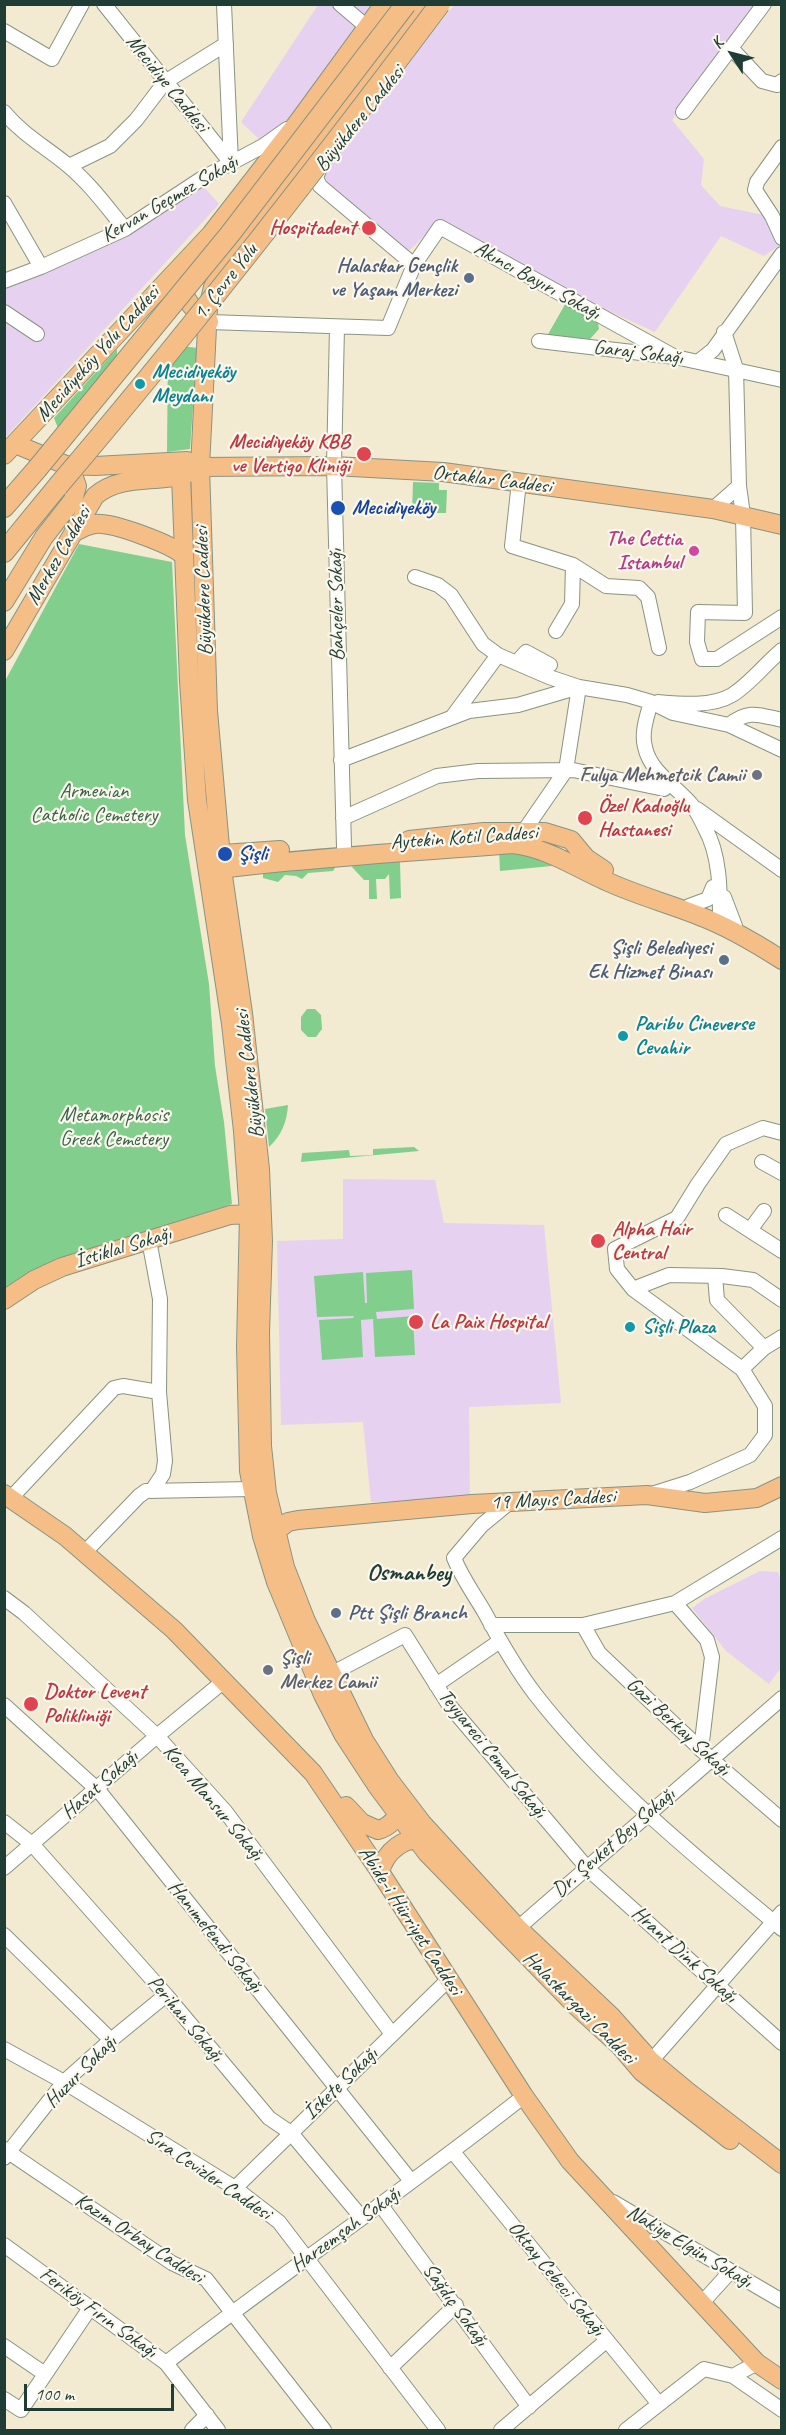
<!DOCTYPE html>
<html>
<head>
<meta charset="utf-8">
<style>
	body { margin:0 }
	#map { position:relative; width:786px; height:2435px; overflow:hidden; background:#f2ead1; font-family:Caveat,sans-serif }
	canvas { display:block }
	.frame { position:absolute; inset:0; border:6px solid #1f3d34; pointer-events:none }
	.north { position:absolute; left:702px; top:24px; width:60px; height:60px; -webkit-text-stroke:4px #fbf7ec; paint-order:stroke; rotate:306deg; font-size:16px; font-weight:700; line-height:24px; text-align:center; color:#1f3d34 }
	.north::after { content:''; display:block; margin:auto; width:21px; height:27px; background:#1f3d34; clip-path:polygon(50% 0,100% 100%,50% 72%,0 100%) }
	.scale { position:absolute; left:24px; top:2384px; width:150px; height:27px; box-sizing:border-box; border:3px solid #1f3d34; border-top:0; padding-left:8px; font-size:18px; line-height:21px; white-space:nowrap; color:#1f3d34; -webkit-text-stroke:4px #fbf7ec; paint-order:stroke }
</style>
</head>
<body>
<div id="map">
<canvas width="786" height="2435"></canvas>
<div class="frame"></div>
<div class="north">K</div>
<div class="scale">100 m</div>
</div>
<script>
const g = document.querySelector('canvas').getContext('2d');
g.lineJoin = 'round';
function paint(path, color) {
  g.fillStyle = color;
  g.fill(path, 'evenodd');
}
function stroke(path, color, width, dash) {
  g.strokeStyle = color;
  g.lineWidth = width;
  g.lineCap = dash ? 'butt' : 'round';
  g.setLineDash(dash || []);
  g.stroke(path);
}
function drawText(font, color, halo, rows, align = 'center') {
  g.font = font + ' Caveat,sans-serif';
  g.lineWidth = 4.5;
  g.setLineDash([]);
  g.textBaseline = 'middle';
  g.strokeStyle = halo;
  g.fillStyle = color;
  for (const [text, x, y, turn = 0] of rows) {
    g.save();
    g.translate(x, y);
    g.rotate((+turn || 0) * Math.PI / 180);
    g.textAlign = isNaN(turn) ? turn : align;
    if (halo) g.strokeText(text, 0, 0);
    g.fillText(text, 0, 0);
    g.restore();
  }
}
const built = new Path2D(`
	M318,5H372L297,113L259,139L241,122Z
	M454,5H757L672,120L704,159L701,185L720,206L764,215L780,245L764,256L721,236L655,332L598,306L439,221L409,251L321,182L327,167Z
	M195,177L219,204L5,438V274L113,229Z
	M343,1179L435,1180L444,1223L544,1225L561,1403L469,1407L470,1499L371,1502L363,1422L281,1425L277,1241L343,1239Z
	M760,1571L778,1572L781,1581V1668L769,1684L726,1651L692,1608L706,1598Z`);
const green = new Path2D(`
	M567,301L598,323L599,329L590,339L547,336Z
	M168,344L197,348L190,449L167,452Z
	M117,349V372L59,431L54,418Z
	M413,482L439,483V490H447L446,513H412Z
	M79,544L172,562L185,835L209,984L215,1066L224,1122L232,1204L56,1260L5,1291V681Z
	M519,848L562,865L500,871L499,850Z
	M411,857V861L400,862L401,898L390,899L389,874L385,879H376L377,899H369V880H364L352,867L357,861Z
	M332,863L335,868L333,871L308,873L302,879L296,876L285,875L278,882L263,878V868Z
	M307,1009H315L321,1015L322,1029L316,1037H308L301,1030V1017Z
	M288,1105C287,1121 282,1135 269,1147L265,1109Z
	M414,1147L419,1151L301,1162L302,1153L349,1150L350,1156L373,1155V1149Z
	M412,1270L414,1309L376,1312L377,1319L413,1316L415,1355L375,1357L373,1319L361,1320L363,1357L322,1360L319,1320L353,1318L354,1316L317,1317L314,1276L363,1272L365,1303H367L366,1273Z`);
const minor = new Path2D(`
	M104,4L231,163
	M224,4L231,163
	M340,4L367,27
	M4,31L52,59L82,4
	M731,48L762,81L777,85L782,81
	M4,112C22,134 44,146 65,163C89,182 106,206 125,229
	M683,112L764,4
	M782,147L757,182L755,190L772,216L782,238
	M69,166L110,146L136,120L165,82L226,44
	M319,170L316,178L320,186L414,265
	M4,203L41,267
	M4,281L41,267L125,229L201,179L263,146L287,129
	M4,312L37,334
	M209,322L388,328L414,265L440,227L675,357
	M337,327L334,466L344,847
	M724,332L736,369L739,486L743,515L745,613L698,612L697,642L702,659H717L782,617
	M539,341L675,357L782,380
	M699,361L713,350L782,254
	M519,482L512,546L573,565L606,586L639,588L648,597L659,648
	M713,509L739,486
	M415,577L438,585L451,595L483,644L498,655L549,677L579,687L627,695L651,702L673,713L729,725L782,750
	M556,631L572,604L573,565
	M517,662L526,652L550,665
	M651,702C647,716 641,733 645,747C650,772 676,786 691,804C697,811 701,820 705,828C720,855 720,889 720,919
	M658,702C681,704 712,707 732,695C750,684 765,664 782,650
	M453,716L498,655
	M729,725C749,709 759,715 782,720
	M341,760L469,711L518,705L579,687
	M697,809L782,870
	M343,818L437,776L478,771L573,770L664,789
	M524,831L566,770L579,687
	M724,897L735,926
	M689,906L708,899L713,887
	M762,1162L782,1173
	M726,1215L782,1251
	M750,1230L764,1211
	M149,1240L160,1299L159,1392L165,1461L163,1474L153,1489
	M715,1276L717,1300L764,1348
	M633,1289L669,1275L722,1276L753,1280L782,1300
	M742,1369L764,1348L782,1337
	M652,1494L690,1482L750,1455L765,1435V1406L742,1369L633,1289L617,1269L615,1249L677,1218L698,1184L726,1144L763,1128L782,1133
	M11,1498L114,1388L123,1386L159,1392
	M510,1502L482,1525L454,1558C462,1578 474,1594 485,1613C500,1641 516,1669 535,1694C605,1784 695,1856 782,1929
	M85,1552L139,1496L146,1491L252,1489
	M4,1598L24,1613L157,1736L225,1811L392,2034
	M675,1603L707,1640L712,1657L701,1750
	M491,1625H583L675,1603L782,1538
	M583,1625L599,1653L710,1758L782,1820
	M331,1674L405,1635L449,1705L588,1869L782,2043
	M436,1685L500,1641
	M4,1705L99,1791L411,2181
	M4,1822L32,1844L166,1995L269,2118L291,2133L362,2218
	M4,1868L157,1736L224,1681
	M518,1928L782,1698
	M4,1935L111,2040
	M4,2049L64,2082L235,2188L279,2222L438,2430
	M645,2068L782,1912
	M4,2149L172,2263L206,2279L324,2430
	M453,2152L659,2404
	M4,2158L64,2082L111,2040L166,1995
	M235,2188L448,1980
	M613,2202L782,2301
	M380,2204L529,2407
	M4,2245L166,2363L218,2430
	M701,2304L730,2272
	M4,2346L45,2374
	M166,2363C284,2272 408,2188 524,2096
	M390,2368L456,2305
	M733,2376L782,2410
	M4,2399L21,2410L90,2308
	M192,2430L207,2415
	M501,2430L606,2341
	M626,2430L704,2369L733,2376L757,2363`);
const major = new Path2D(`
	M422,4L234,250L213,287L208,308L200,467L208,711L222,869L243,1013L260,1169L263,1241L260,1333L262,1446L267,1493L285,1567L306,1621L364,1740L390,1781L422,1823L518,1928L611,2016L651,2061L687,2091L782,2164
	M182,278C181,299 194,310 209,322
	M15,444L66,465L95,466L187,461L200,467
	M4,455L211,234L298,122L384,4
	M181,476L189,681L197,800L231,1024L243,1131L249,1214L246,1346L249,1471L262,1536L276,1582L323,1695L343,1734L377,1786L427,1853L574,2004L619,2045L642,2072L730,2140
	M73,533C80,529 87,525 95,524C112,522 172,544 184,556
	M4,602L44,537L73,500L77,486L72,472L66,465
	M4,651L95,496C125,470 168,488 200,467L334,466L443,472L713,509L782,525
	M409,840L484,832H545L571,840L586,858L604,870
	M209,855L280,850
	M211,870C312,857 413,852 513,844C548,848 576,868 606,881C636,895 667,903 697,915C727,926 754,942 782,960
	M4,1300L34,1280L62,1267L230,1215L249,1214
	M4,1494L65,1536L174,1630L313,1773L380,1872L524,2096L570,2161L757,2363L782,2380
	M276,1531L288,1522L298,1520L472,1504L647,1495L705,1503L757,1498L782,1486
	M346,1806L362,1823L378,1830C390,1827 398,1817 402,1805
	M380,1872C385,1852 405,1834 427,1841`);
const highway = new Path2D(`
	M4,507L37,469
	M4,552L58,486`);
const highwayBridge = new Path2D(`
	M37,469L230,234L406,4
	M58,486C191,330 317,168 440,4`);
const markers = [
	[369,228,8,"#e0444e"],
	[469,278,6,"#5c6f8a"],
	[140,384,6,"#0f9aa8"],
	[364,454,8,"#e0444e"],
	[338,508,8,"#1a4fb4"],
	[694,551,6,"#d1479c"],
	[757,775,6,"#6b7280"],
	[585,818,8,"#e0444e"],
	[225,854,8,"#1a4fb4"],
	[724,960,6,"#5c6f8a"],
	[623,1036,6,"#0f9aa8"],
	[598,1241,8,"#e0444e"],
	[416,1322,8,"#e0444e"],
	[630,1327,6,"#0f9aa8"],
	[336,1613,6,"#5c6f8a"],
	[268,1670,6,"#6b7280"],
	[31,1704,8,"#e0444e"]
];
const streetNames = [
	["Mecidiye Caddesi",167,84,51],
	["Büyükdere Caddesi",360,119,-51],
	["Kervan Geçmez Sokağı",170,199,-30],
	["Akıncı Bayırı Sokağı",537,281,29],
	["1. Çevre Yolu",226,282,-52],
	["Garaj Sokağı",638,353,7],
	["Mecidiyeköy Yolu Caddesi",98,354,-48],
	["Ortaklar Caddesi",492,480,7],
	["Merkez Caddesi",59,556,-60],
	["Büyükdere Caddesi",204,591,-92],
	["Bahçeler Sokağı",337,605,-91],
	["Aytekin Kotil Caddesi",464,838,-4],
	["Büyükdere Caddesi",250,1074,-97],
	["İstiklal Sokağı",123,1248,-17],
	["19 Mayıs Caddesi",553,1500,-3],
	["Gazi Berkay Sokağı",678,1727,43],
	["Teyyareci Cemal Sokağı",492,1754,51],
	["Hasat Sokağı",100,1785,-41],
	["Koca Mansur Sokağı",213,1803,50],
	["Dr. Şevket Bey Sokağı",614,1843,-41],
	["Abide-i Hürriyet Caddesi",410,1921,57],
	["Hanımefendi Sokağı",215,1937,51],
	["Hrant Dink Sokağı",684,1955,42],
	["Halaskargazi Caddesi",579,2008,45],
	["Perihan Sokağı",185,2019,50],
	["Huzur Sokağı",81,2072,-45],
	["İskete Sokağı",341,2084,-44],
	["Sıra Cevizler Caddesi",208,2175,34],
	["Harzemşah Sokağı",346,2230,-36],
	["Kazım Orbay Caddesi",139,2239,33],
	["Nakiye Elgün Sokağı",689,2247,31],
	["Oktay Cebeci Sokağı",556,2279,51],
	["Sağdıç Sokağı",455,2305,54],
	["Feriköy Fırın Sokağı",98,2313,36]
];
const healthNames = [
	["Hospitadent",356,228,"right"],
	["Mecidiyeköy KBB",350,442,"right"],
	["ve Vertigo Kliniği",350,466,"right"],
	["Özel Kadıoğlu",598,806],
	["Hastanesi",598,830],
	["Alpha Hair",612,1229],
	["Central",612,1253],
	["La Paix Hospital",430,1322],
	["Doktor Levent",44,1692],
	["Polikliniği",44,1716]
];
const serviceNames = [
	["Halaskar Gençlik",457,266],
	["ve Yaşam Merkezi",457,290],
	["Şişli Belediyesi",712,948],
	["Ek Hizmet Binası",712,972],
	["Ptt Şişli Branch",348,1613,"left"]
];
const cultureNames = [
	["Mecidiyeköy",152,372],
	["Meydanı",152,396],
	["Paribu Cineverse",635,1024],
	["Cevahir",635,1048],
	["Sişli Plaza",642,1327]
];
const transitNames = [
	["Mecidiyeköy",352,508],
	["Şişli",238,854]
];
const hotelNames = [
	["The Cettia",682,539],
	["Istambul",682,563]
];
const worshipNames = [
	["Fulya Mehmetcik Camii",745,775],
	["Şişli",280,1658,"left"],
	["Merkez Camii",280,1682,"left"]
];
const parkNames = [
	["Armenian",94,791],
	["Catholic Cemetery",94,815],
	["Metamorphosis",114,1115],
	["Greek Cemetery",114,1139]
];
const quarterNames = [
	["Osmanbey",409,1574]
];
paint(built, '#e6d2f0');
paint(green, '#82cf8d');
stroke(minor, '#889482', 16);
stroke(major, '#889482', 20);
stroke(highway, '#889482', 22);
stroke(minor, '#fff', 14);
stroke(major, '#f6be87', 18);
stroke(highway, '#f6be87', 20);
stroke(highwayBridge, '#889482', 22, []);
stroke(highwayBridge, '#f6be87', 20);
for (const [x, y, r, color] of markers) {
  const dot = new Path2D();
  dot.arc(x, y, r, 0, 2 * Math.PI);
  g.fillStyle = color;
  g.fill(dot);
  stroke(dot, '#fbf7ec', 2);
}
drawText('21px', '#1f3d34', '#fbf7ec', streetNames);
drawText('bold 21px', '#be3a42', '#fbf7ec', healthNames, 'left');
drawText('bold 21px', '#4e5e75', '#fbf7ec', serviceNames, 'right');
drawText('bold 21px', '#0d838f', '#fbf7ec', cultureNames, 'left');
drawText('bold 21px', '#164399', '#fbf7ec', transitNames, 'left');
drawText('bold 21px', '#b23c85', '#fbf7ec', hotelNames, 'right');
drawText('bold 21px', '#5b616d', '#fbf7ec', worshipNames, 'right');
drawText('21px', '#38624a', '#fbf7ec', parkNames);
drawText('bold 24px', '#1f3d34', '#fbf7ec', quarterNames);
</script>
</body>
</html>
